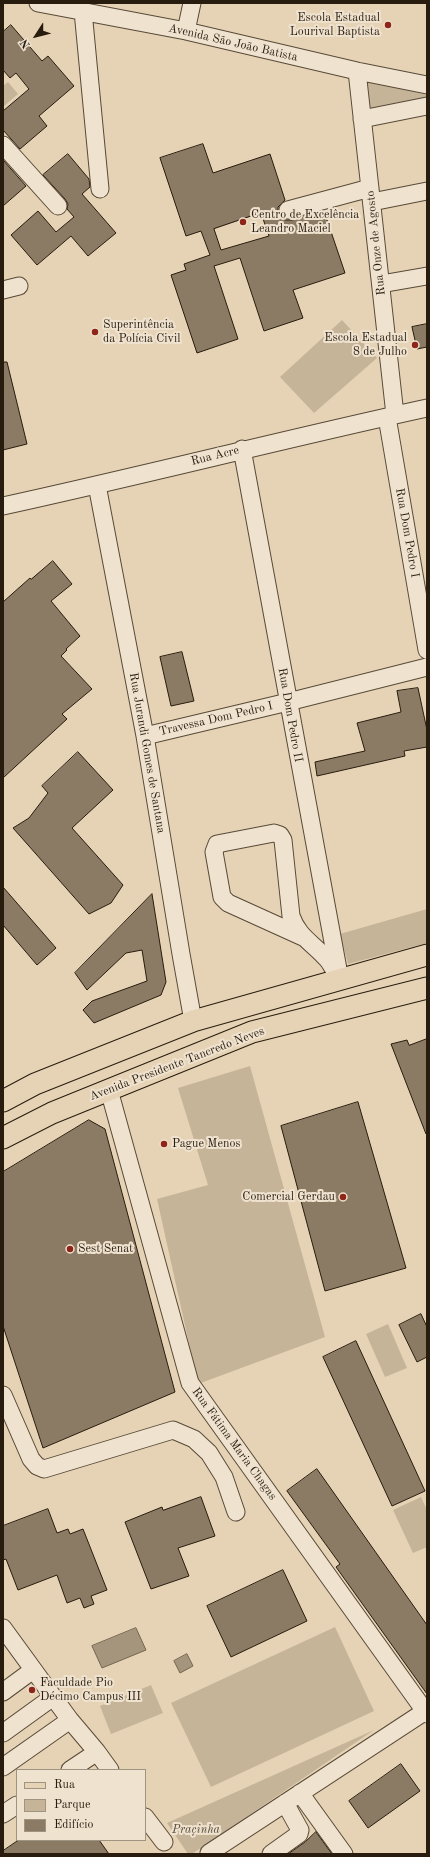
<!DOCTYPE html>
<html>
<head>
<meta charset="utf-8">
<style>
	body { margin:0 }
	#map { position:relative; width:430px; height:1857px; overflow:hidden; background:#e6d3b5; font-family:"Old Standard TT",serif }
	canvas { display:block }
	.frame { position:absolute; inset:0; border:4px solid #281c0e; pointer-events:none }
	.legend { position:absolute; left:16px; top:1769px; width:130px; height:72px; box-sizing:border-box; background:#efe2cf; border:1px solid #9f9382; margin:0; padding:5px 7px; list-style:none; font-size:12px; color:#281c0e }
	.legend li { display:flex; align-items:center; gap:8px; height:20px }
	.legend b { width:20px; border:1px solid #9f9382 }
	.north { position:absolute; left:16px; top:16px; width:40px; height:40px; -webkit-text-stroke:3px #efe2cf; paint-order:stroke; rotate:234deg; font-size:11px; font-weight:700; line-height:16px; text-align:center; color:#281c0e }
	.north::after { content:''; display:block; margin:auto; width:14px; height:18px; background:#281c0e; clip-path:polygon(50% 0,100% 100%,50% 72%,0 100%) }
</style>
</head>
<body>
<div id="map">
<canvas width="430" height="1857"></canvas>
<div class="frame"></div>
<ul class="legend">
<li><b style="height:5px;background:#e6d3b5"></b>Rua</li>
<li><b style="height:11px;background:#c6b499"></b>Parque</li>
<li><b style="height:11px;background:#8b7b65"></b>Edifício</li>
</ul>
<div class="north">N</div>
</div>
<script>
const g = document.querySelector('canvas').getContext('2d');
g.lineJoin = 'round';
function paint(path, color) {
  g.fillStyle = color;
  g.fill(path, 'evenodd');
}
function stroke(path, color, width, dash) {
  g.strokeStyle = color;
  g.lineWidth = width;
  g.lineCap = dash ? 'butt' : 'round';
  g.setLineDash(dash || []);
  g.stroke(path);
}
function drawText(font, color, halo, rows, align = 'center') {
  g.font = font + ' "Old Standard TT",serif';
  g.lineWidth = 4;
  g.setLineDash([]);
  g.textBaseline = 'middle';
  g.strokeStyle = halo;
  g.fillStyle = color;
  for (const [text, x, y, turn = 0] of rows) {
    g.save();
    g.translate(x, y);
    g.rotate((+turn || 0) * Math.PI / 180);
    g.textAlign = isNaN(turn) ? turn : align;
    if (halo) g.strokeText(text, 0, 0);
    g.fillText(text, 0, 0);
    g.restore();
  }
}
const green = new Path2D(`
	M365,79L427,95V102L369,112Z
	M8,82L18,94L3,107V86Z
	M342,320L377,358L314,413L280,377Z
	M427,909V943L348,964L340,934Z
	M250,1066L325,1337L198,1384L157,1199L208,1185L178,1088Z
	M388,1324L407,1368L385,1377L366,1334Z
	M421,1497L427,1510V1547L413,1553L393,1510Z
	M335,1627L374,1711L211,1787L171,1703Z
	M151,1685L163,1713L111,1734L100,1706Z
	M374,1730L192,1854H188L167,1823Z`);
const water = new Path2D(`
	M136,1628L146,1650L102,1668L92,1646Z
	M187,1654L193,1666L180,1673L174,1661Z`);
const building = new Path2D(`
	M11,25L42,61L48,56L74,86L39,116L47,126L20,149L3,130V111L29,89L16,73L10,78L3,70V32Z
	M203,144L213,173L270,154L285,200L278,207V212L281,217L285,220H292L324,211L345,273L293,290L303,318L264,331L240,258L214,266L238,339L197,353L171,275L186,270L184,264L210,255L201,231L186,236L160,158ZM261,213L269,236L221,250L214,229Z
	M68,154L89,179L90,187L82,194L116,233L88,256L71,236L37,265L11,235L38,211L56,232L74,217L67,209L68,204L65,199L43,175Z
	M3,160L26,186L3,206Z
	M427,324V347L417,349L412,327Z
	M3,362H7L27,444L3,450Z
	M53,561L72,584L51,601L80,636L66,649L67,650L61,656L92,689L62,714L67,719L3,778V602L30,578L31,579Z
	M182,652L194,701L171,706L160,657Z
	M418,688L427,730V747L404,751L405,756L317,776L315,762L365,751L357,723L401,712L397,691Z
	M78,752L113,790L72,828L123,885L111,903L89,914L13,828L29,818L48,793L42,786Z
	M3,887L56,948L37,965L3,925Z
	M152,894L166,982L161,995L94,1023L83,1010L92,1001L147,981L142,950L126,953L87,990L75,973Z
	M427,1039V1134H426L391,1044L407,1040L409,1045Z
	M358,1102L406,1268L325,1291L281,1126Z
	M89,1120L105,1129L175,1392L43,1448L3,1326V1172Z
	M421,1314L427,1327V1357L417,1362L399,1325Z
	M356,1341L425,1491L392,1506L323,1357Z
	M317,1469L427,1625V1694L336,1567L340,1564L287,1491Z
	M201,1497L215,1536L178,1548L189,1576L151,1589L125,1522L162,1507L163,1510Z
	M48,1509L57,1533L68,1529L70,1534L83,1529L107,1590L91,1596L94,1604L84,1608L80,1598L67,1603L57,1575L18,1590L6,1559L3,1560V1526Z
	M283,1570L307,1621L231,1657L207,1606Z
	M401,1764L420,1791L368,1828L349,1801Z
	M316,1832L332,1854H288L305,1842Z
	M19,1840H99L109,1854H3V1851Z`);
const minor = new Path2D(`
	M38,3L186,31L357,71L427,85
	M83,11L100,189
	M186,31L192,3
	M357,71L395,415
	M362,119L427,106
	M3,145L58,206
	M372,202L427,191
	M288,210L370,188
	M381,284L427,276
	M3,290L19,286
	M387,417L427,650
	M242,449L340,980
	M97,485L145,736L181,954L193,1021
	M3,506C145,475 285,439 427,408
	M145,736L288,702L427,667
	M303,937L228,903L222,897L214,852L217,844L274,833L280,835L283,840L291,916C298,936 311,942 325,957C330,961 332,967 336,973
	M109,1090L190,1383L427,1714
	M3,1395L31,1459L37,1466L44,1469L173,1430L194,1439L209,1453L224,1477L236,1512
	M3,1628L70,1720L97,1752L70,1770
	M3,1692L33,1670
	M3,1733L53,1697
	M97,1752L110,1770
	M3,1767L70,1720
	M300,1793L344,1854
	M3,1814L17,1805
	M145,1817L164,1842
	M209,1853L427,1710
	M271,1854L299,1834L300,1830L285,1803`);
const major = new Path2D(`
	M3,1101L35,1084L193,1021L427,955
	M3,1138L52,1113L252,1032L427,988`);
const markers = [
	[388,25,4,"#8f2418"],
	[243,222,4,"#8f2418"],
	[95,332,4,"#8f2418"],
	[415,345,4,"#8f2418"],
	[164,1144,4,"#8f2418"],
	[343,1197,4,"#8f2418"],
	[70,1249,4,"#8f2418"],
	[32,1690,4,"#8f2418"]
];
const poiNames = [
	["Escola Estadual",380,18,"right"],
	["Lourival Baptista",380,32,"right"],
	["Centro de Excelência",251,215],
	["Leandro Maciel",251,229],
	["Superintência",103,325],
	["da Polícia Civil",103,339],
	["Escola Estadual",407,338,"right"],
	["8 de Julho",407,352,"right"],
	["Pague Menos",172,1144],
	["Comercial Gerdau",335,1197,"right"],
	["Sest Senat",78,1249],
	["Faculdade Pio",40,1683],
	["Décimo Campus III",40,1697]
];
const streetNames = [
	["Avenida São João Batista",233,43,13],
	["Rua Onze de Agosto",376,243,-96],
	["Rua Acre",215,456,-14],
	["Rua Dom Pedro I",407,533,80],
	["Rua Dom Pedro II",290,715,80],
	["Travessa Dom Pedro I",216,719,-13],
	["Rua Jurandi Gomes de Santana",147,753,80],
	["Avenida Presidente Tancredo Neves",177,1064,-21],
	["Rua Fátima Maria Chagas",234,1444,54]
];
const parkNames = [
	["Praçinha",196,1830]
];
paint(green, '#c6b499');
paint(water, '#a5957c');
stroke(water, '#736550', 1);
paint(building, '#8b7b65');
stroke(building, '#281c0e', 1);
stroke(minor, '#584a38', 19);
stroke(major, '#281c0e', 23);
stroke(minor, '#efe2cf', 17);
stroke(major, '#e6d3b5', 21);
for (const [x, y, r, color] of markers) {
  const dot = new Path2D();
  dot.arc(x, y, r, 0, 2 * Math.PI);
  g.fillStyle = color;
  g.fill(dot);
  stroke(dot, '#efe2cf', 1.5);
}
drawText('12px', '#281c0e', '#efe2cf', poiNames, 'left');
drawText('12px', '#281c0e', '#efe2cf', streetNames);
drawText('italic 12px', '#574a38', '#efe2cf', parkNames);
</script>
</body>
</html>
